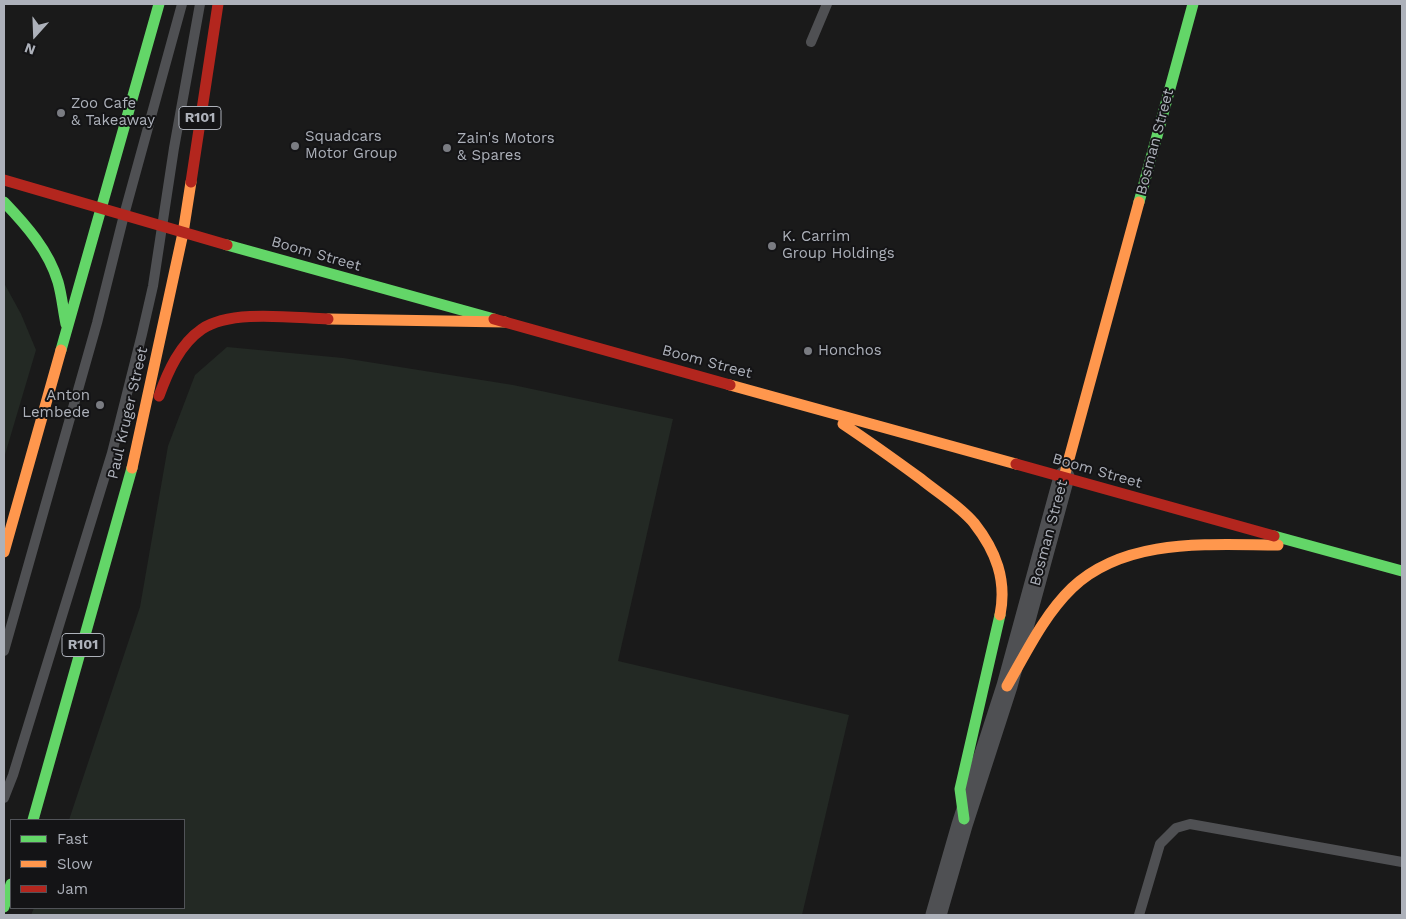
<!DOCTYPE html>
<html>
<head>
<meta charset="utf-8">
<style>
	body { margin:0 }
	#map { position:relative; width:1406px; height:919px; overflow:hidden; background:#1a1a1a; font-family:"Work Sans",sans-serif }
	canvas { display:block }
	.frame { position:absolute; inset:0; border:5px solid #adb1ba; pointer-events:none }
	.legend { position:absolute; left:10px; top:819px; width:175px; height:90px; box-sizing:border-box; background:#141416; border:1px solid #515358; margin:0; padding:6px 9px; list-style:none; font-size:15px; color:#adb1ba }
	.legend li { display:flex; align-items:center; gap:10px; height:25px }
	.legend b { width:25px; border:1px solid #515358 }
	.north { position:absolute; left:10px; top:10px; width:50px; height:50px; -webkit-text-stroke:4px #141416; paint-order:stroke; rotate:200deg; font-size:14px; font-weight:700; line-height:20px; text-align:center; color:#adb1ba }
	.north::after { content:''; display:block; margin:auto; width:18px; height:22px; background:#adb1ba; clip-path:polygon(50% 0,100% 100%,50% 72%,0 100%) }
</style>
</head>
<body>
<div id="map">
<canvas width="1406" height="919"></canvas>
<div class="frame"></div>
<ul class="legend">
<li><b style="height:6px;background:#63d668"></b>Fast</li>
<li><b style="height:6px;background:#ff974d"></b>Slow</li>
<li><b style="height:6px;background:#b3261e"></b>Jam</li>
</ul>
<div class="north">N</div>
</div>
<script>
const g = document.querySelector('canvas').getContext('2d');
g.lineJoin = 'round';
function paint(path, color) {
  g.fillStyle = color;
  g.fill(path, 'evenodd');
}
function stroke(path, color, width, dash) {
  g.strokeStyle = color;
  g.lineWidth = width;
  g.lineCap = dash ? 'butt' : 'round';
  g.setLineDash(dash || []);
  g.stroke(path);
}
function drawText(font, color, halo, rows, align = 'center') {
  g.font = font + ' "Work Sans",sans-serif';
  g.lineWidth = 4;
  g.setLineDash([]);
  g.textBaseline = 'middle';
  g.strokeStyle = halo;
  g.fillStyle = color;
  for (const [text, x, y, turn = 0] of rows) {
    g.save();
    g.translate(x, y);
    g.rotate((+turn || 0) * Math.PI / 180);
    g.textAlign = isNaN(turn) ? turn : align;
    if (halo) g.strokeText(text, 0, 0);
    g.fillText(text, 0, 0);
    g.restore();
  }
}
const green = new Path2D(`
	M4,283L21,314L36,350L4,458Z
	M227,347L343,358L513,385L673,419L618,661L849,715L802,915H31L34,908H184V820H69L140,607L168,446L195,375Z`);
const lane = new Path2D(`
	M811,42L827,4
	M4,651L97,323L124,215L182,4
	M4,798L13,775L112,453L142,334L153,286L174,148L200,4
	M1139,915L1160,844L1176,828L1190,824L1402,862`);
const street = new Path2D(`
	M936,915L962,825L1007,686L1064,477`);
const fast = new Path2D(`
	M4,202C26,225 49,251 58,282C62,296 63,310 66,324
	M1139,202L1193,4
	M227,245L494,319
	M61,350L159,4
	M1274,536L1402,571
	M964,819L960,789L1000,615
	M33,820L132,468
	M4,907L11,884`);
const slow = new Path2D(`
	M328,319L505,322
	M730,385L1016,464
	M843,424C870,442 895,460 921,479C938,493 960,506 974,523C996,551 1007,580 1000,615
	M132,468L183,233L191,182
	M1064,477L1139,202
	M4,552L61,350
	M1007,686C1026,653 1044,615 1072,588C1126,537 1209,545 1278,545`);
const jam = new Path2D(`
	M4,180L227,245
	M191,182L218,4
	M494,319L730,385
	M159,396C168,371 180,344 202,329C231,309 294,318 328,319
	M1016,464L1274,536`);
const markers = [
	[61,113,5,"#7a7c82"],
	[295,146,5,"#7a7c82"],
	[447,148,5,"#7a7c82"],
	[772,246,5,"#7a7c82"],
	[808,351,5,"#7a7c82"],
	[100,405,5,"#7a7c82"]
];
const shields = [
	[200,118,42],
	[83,645,42]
];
const shieldNames = [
	["R101",200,118],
	["R101",83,645]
];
const poiNames = [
	["Zoo Cafe",71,104],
	["& Takeaway",71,121],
	["Squadcars",305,137],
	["Motor Group",305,154],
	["Zain's Motors",457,139],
	["& Spares",457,156],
	["K. Carrim",782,237],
	["Group Holdings",782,254],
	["Honchos",818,351],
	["Anton",90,396,"right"],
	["Lembede",90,413,"right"]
];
const streetNames = [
	["Bosman Street",1155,142,-75],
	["Boom Street",316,254,16],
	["Boom Street",707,362,15],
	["Paul Kruger Street",128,413,-77],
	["Boom Street",1097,471,16],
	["Bosman Street",1049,533,-75]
];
paint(green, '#232924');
stroke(lane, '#4f5053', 10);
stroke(street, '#4f5053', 21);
stroke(fast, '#63d668', 11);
stroke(slow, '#ff974d', 11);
stroke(jam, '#b3261e', 11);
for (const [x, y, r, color] of markers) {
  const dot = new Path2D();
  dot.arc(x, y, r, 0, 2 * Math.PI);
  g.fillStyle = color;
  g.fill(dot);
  stroke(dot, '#141416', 2);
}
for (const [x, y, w] of shields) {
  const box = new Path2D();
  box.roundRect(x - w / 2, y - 11.5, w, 23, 4);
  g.fillStyle = '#141416';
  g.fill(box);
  stroke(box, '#adb1ba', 1);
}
drawText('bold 14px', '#adb1ba', null, shieldNames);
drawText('15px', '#adb1ba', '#141416', poiNames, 'left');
drawText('15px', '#adb1ba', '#141416', streetNames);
</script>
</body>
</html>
